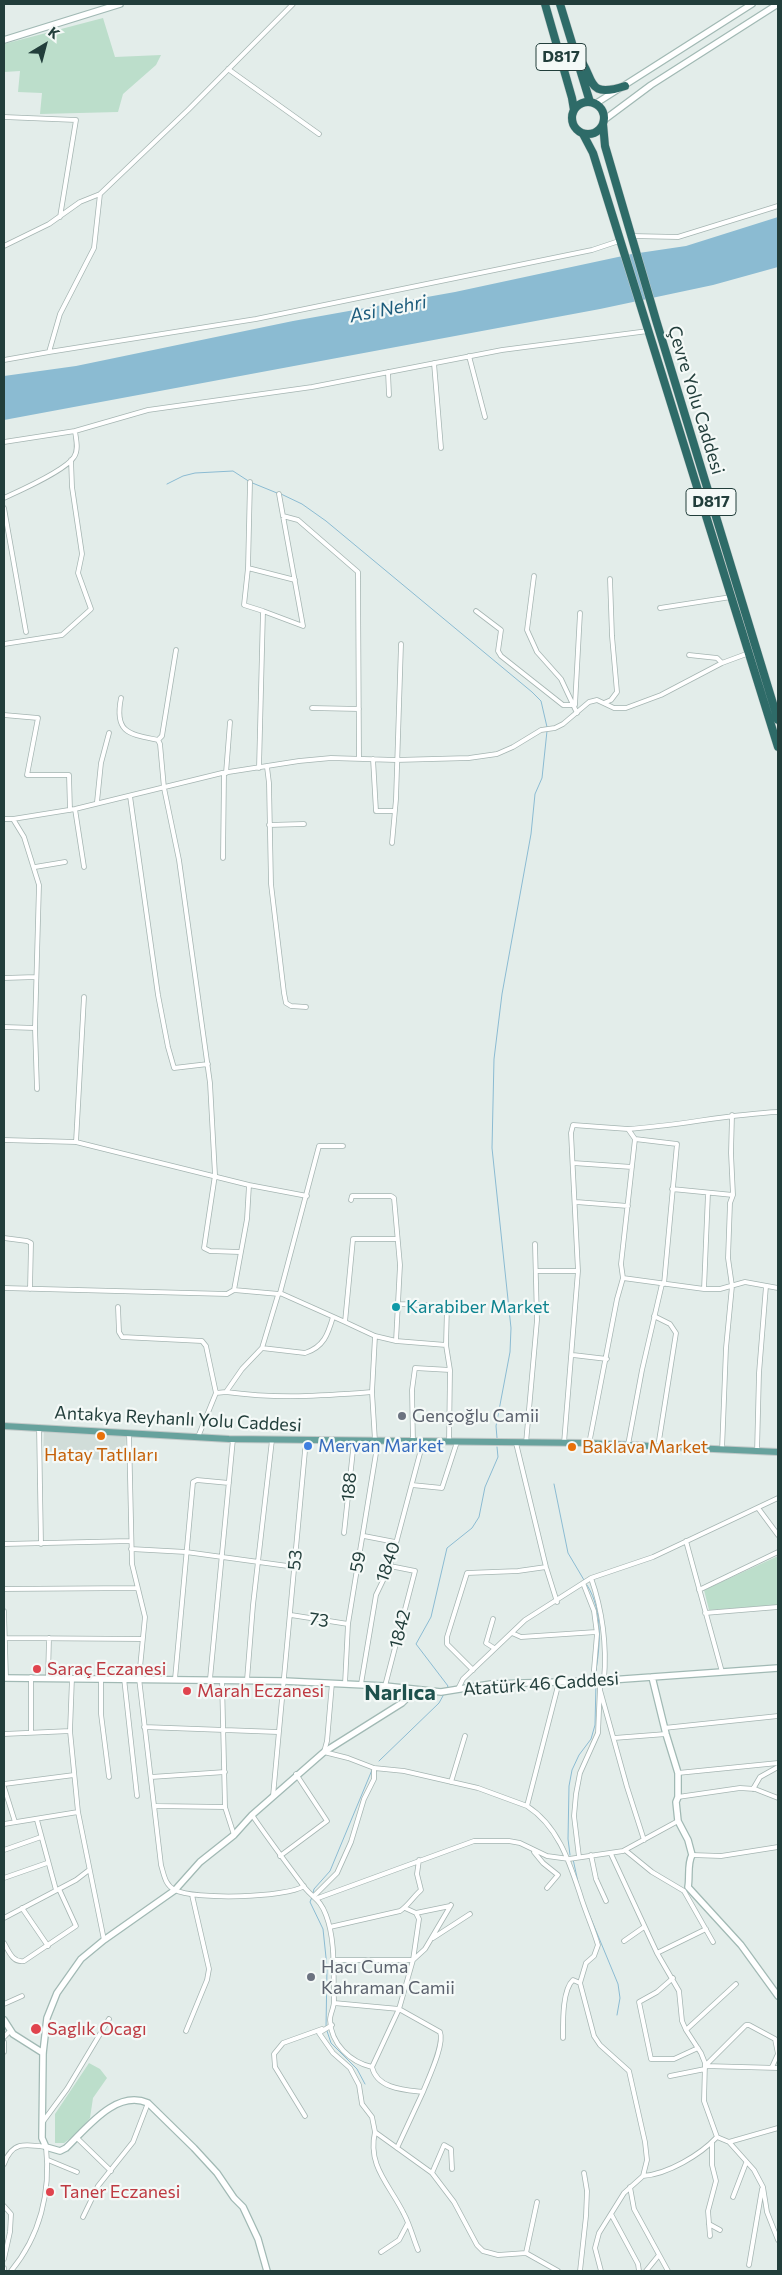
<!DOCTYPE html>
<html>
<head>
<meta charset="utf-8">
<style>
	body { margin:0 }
	#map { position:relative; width:782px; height:2275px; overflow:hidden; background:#e3edea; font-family:Commissioner,sans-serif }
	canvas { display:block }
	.frame { position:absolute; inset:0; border:5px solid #223e3b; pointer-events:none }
	.north { position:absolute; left:20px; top:20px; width:50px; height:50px; -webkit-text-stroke:4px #f4f9f7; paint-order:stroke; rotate:37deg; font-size:14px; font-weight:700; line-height:20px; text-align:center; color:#223e3b }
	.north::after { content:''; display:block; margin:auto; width:18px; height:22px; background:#223e3b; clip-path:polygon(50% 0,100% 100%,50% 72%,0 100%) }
</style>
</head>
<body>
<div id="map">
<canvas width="782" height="2275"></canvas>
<div class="frame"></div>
<div class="north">K</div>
</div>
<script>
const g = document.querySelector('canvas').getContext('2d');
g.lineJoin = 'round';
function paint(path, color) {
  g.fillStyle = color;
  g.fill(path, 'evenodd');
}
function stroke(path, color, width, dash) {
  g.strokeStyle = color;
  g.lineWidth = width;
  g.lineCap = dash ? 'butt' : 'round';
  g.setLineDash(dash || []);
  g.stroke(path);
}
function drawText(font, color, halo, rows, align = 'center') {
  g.font = font + ' Commissioner,sans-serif';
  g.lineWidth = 4.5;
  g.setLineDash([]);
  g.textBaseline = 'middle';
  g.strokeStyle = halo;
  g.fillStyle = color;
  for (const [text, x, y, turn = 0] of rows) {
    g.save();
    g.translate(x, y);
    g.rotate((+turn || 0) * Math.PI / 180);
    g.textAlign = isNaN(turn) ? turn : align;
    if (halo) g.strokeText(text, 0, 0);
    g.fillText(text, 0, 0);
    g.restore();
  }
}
const built = new Path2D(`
	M44,1432L126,1436L125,1461L43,1457Z`);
const green = new Path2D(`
	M103,18L115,57L161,55L156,65L123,94L118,112L40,114L42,93L18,92L20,71L4,72V44Z
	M778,1556V1605L709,1610L704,1590Z
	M89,2063L100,2069L107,2078L93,2098L90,2118L76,2134L64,2143H55V2114Z`);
const water = new Path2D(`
	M778,217V267L713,285L600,309L4,420V376L76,366L293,321L455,292L632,254L686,246Z`);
const stream = new Path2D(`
	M167,484L183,476L195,473L233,471L250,482L277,493
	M281,494L302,504L326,521L532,692L541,701L547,727
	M497,1438L496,1426L510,1352L511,1328L492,1148L494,1059L502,994L531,834L535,794L542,778L547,731
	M554,1484L568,1553L584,1580
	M587,1585C604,1612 600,1648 595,1676
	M447,1688L448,1686L416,1644L431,1617L447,1548L472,1528L479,1517L485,1487L498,1457L497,1447
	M379,1761L439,1703L444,1694
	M570,1855L568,1839L569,1786L572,1770L579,1755L591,1739L595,1725L596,1683
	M573,1859L578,1882
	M313,1893L314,1889L330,1871L372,1770
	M312,1897L310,1902L323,1929L327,1967L326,2028L331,2043L357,2069L365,2084
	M587,1909L618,1984L620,1998L617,2015`);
const street = new Path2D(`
	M228,69L319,134
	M4,117L76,120L60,217
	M632,236L678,237L778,206
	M4,246L49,224L80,202L100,194L188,110L293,4
	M49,352L256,319L592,250L619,241
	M469,356L485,417
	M4,360L49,352L60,314L94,248L100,194
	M434,363L441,448
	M388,372L389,395
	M75,431L148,410L312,387L502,350L648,331
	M4,442L75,431C76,439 79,450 74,457C65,471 19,491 4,498
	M250,482L248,568L295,580
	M4,508L26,632
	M283,516L298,520L358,572L359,759
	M248,568L244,605L263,611
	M534,576L527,630L537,652L561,679L577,713
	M660,608L731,597
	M476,611L501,630L498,651L501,656L563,705H575L580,613
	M4,644L62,635L91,609L78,573L82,554L72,487L71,460
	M689,655L717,658L722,663
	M121,698C114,733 129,734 158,740L160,744L164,788L179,860L210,1083L215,1175L204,1248L210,1251L240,1252
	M604,703L611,700L617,692L612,636L610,579
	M312,708L359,709
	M4,715L38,718L27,775H69L70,810
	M158,740L162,736L176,650
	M373,759L376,811H394
	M267,767L269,783L271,884L284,993L286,1003L291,1006L306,1007
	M259,768L263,611L303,626L279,494
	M226,773L230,722
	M130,796L158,995L168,1047L174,1068L208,1064
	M97,802L101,763L109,733
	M75,809L84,867
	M4,819H13L24,837L39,885L35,1028L37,1089
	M13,819L75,809L222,773L299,761L331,758L396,760L469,758L497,754L513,747L541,730L555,728L563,724L589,702L597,700L614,708H626L661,695L722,663L749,653
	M269,825L304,824
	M392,843L396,799L401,644
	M223,858L224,773
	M35,867L65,862
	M4,978L36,977
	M4,1027L35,1028
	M732,1115L731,1153L733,1195
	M628,1129C679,1126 728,1114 778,1112
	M635,1139L677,1144L664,1284
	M4,1140L76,1142L84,997
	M76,1142L249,1185
	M343,1146H319L280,1293L345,1322
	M573,1163L632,1167
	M672,1189L733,1195L730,1203L728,1258L732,1286L726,1348L722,1450
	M351,1200L352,1196H391L394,1198L400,1265L396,1341L375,1336L345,1322L353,1239H396
	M576,1202L628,1206
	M4,1238L27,1241L31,1243L30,1289
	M536,1271H578
	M623,1278L704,1289H720L745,1282L778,1288
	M4,1288L227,1294L234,1290L247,1219L249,1185L307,1196
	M704,1289L708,1193
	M234,1290L279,1294
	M399,1304L447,1306L446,1345L450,1370L449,1442
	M118,1307L119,1332L122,1337L202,1341L206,1346L216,1393
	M654,1316L670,1324L676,1333L658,1447
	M396,1341L446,1345
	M262,1348L278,1295
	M573,1355L607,1359
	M226,1392C278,1399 320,1396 372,1392
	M39,1427L41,1544
	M129,1433L132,1564L145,1617L139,1678L161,1865C164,1875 165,1885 175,1890C194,1900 286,1898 304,1886
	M198,1437L216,1393L226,1392L242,1369L262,1348L305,1353C324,1347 328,1334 333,1317
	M375,1441L372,1392L375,1336
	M413,1442L412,1390L415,1368L450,1370
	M516,1443L546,1567L557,1602
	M526,1443L537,1320L535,1244
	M564,1443L578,1271L571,1133L573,1125L628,1129L635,1139L621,1264L623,1278L617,1299L589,1444
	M628,1445L642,1370L662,1284
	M757,1452L759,1373L766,1286
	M412,1485L442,1488L457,1442
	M758,1508L778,1535
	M344,1533L354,1441
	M364,1536L395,1542
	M686,1541L722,1672
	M4,1544L130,1541
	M131,1549L186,1552L295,1567
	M591,1578C603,1612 607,1644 604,1680
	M583,1583L594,1611L597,1634L593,1681
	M4,1589L137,1588
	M699,1590L778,1552
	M4,1611L6,1678
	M705,1613L778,1607
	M291,1615L348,1624
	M493,1619L486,1643L494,1648
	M512,1633L521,1637L596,1632
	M6,1638L142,1639
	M473,1670L447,1644V1637L467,1573L518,1571L546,1567
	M31,1677V1732
	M48,1677L49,1638
	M72,1678L70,1731L78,1812L104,1940
	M101,1678V1714L109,1777
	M124,1678L137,1796
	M175,1679L193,1482L197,1480L229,1483
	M210,1679L233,1439
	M222,1680L225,1807L234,1835
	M247,1680L253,1605L272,1440
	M332,1683L327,1741L324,1752L348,1758L374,1768L404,1771L478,1788L527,1806L559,1682
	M345,1684L348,1624L378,1441
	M361,1684L376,1595L390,1566L423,1442
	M385,1686L415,1571L390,1566
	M458,1689L463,1679L525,1620L591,1578L653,1557L778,1498
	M600,1690L627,1787L644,1840
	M144,1727L278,1732
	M664,1728L778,1716
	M4,1734L70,1731
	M614,1738L666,1734
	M678,1773L778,1763
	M151,1777L225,1772
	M451,1782L465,1736
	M4,1784L74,1775
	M4,1787L15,1822
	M753,1789L760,1777L778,1767
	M273,1796L306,1440
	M678,1797L740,1788L755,1789L778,1798
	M156,1806L225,1807
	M527,1806C558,1826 569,1861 580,1894C585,1911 593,1928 598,1945L594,1956L586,1963L580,1983L594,2036L600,2045L629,2071L645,2142L647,2160L643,2176L624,2193L599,2233L595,2248L601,2271
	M252,1815C269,1840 287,1864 305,1888C314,1899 320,1899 326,1915C336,1941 333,1974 334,2001C334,2008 330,2014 330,2020C331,2044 350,2062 372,2067C377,2089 405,2090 423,2092C428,2079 445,2044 440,2032L399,2009L334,2003
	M37,1820L56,1890
	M4,1824L78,1812
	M4,1850L41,1837
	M625,1850L652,1872L684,1891L713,1942
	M534,1852L543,1863L558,1875L547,1888
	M611,1854L657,1953L679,1991L682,2021L686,2030L701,2053L705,2063L704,2101L717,2137C700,2155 668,2174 643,2176
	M591,1855L596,1879L606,1901
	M692,1855L721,1856L778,1847
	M280,1856L327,1821L296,1774
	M579,1857L574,1816L576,1794L580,1773L598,1733L600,1687
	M4,1878L47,1863
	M314,1896L337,1873L351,1842L364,1799L374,1779V1768
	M318,1898L474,1841H509L520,1843L547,1856L569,1859L623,1851L678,1821
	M22,1908L48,1946
	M416,1913L450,1906
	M4,1918L76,1880L89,1870
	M330,1927L400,1911C408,1906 413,1897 421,1890L417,1874L419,1860
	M433,1938L470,1914
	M624,1941L644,1927
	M4,1943C9,1952 13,1963 24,1961L76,1926L59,1889
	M657,1953L706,1929
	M332,1960H413L425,1949L451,1905
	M673,1978L657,1992L639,2002L651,2059H674L698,2048
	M4,2004L22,1996
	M332,2025L319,2033L333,2053L350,2068L359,2085L362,2104L372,2117L375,2132L432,2173L454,2202L477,2245L483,2251L498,2255L526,2253L558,2271
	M686,2030L736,1984
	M186,2031L207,1980L209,1969L192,1895
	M4,2037L10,2031
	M563,2038C563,2023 562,1990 573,1980L580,1983
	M4,2042V2052
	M372,2067L399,2009L413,1960L419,1919L416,1913L405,1908
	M772,2067L778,2054L775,2039L749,2025H746L705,2066L778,2068
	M670,2076L705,2069
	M305,2116L275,2067L274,2054L283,2043L322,2029
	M42,2123L67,2089L109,2019
	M375,2132C367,2166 390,2185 404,2214C410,2225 413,2238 418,2250
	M717,2137L729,2142L754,2170L763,2187L767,2212L778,2240
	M77,2138L111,2171
	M729,2142L778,2128
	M397,2148L423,2092
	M48,2160L77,2172
	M4,2164C12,2141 26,2144 46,2147C51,2192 40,2236 11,2271
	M432,2173L444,2145L451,2149L452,2169
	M630,2187L634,2209L668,2271
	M733,2197L746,2163
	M4,2206L11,2214L10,2232L4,2259
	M611,2214L638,2264L639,2271
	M83,2217L98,2186L133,2142L148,2103
	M709,2224L720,2230
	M710,2236L708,2211L716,2181L712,2165V2142
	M381,2252L399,2240L408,2223
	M526,2253L537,2202
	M749,2265L762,2189
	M4,2268V2271
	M580,2271L586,2216L587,2191L584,2173
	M646,2271L659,2255`);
const secondary = new Path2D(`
	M4,40L120,4
	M595,104L752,4
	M604,120L651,85L778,4
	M652,1677L666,1734L678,1773V1797L676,1802L678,1821L688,1840L692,1855C687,1864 690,1877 688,1887L741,1945L778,1996
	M4,1678L284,1681L385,1686L441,1692L491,1684L592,1681
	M596,1681L778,1668
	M4,2020L13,2034L43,2053
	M267,2271L258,2239L243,2207L234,2198L217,2173L194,2148L148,2103C116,2089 87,2128 66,2148L60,2151L46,2147L42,2138L43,2053L47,2018L57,1993L81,1959L104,1940L175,1890L200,1862L234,1835L252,1815L324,1752L402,1703L406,1699L409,1689`);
const primary = new Path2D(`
	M4,1426L229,1439L586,1443L778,1452`);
const highway = new Path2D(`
	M545,4L572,98L574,110
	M560,4L590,102
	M577,56C596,75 583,100 625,86
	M572 118a16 16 0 1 1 32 0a16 16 0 1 1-32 0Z
	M603,124L605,146L656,320L778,720
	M583,134L593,153L778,747`);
const markers = [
	[396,1307,5,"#0f9aa8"],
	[402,1416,5,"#6b7280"],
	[101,1436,5,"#e8710a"],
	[308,1446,5,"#3f7fe0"],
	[572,1447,5,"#e8710a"],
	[37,1669,5,"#e0444e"],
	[187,1691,5,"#e0444e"],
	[311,1977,5,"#6b7280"],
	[36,2029,6,"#e0444e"],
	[50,2192,5,"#e0444e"]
];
const shields = [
	[561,57,50],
	[711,502,50]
];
const shieldNames = [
	["D817",561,57],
	["D817",711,502]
];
const streetNames = [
	["Çevre Yolu Caddesi",696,400,73],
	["Antakya Reyhanlı Yolu Caddesi",178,1419,3],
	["188",349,1487,-84],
	["53",295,1560,-85],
	["59",358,1562,-79],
	["1840",388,1562,-71],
	["73",319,1620,8],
	["1842",400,1629,-76],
	["Atatürk 46 Caddesi",541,1684,-4]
];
const cultureNames = [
	["Karabiber Market",406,1307]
];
const worshipNames = [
	["Gençoğlu Camii",412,1416],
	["Hacı Cuma",321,1967],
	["Kahraman Camii",321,1988]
];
const shopNames = [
	["Mervan Market",318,1446]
];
const foodNames = [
	["Baklava Market",582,1447],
	["Hatay Tatlıları",101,1455,"center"]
];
const healthNames = [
	["Saraç Eczanesi",47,1669],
	["Marah Eczanesi",197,1691],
	["Saglık Ocagı",47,2029],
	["Taner Eczanesi",60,2192]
];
const waterNames = [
	["Asi Nehri",388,309,-11]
];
const districtNames = [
	["Narlıca",400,1693]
];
paint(built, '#d1ddd9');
paint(green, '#bcdecb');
paint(water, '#8bbbd2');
stroke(stream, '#8bbbd2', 1);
stroke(street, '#a5b5b2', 5.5);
stroke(secondary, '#a1b9b4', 8);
stroke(primary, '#c1c9c8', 8);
stroke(highway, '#c1c9c8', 9);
stroke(street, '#fff', 4);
stroke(secondary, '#fff', 5.5);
stroke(primary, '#67a29d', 6);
stroke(highway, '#2e6b68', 8);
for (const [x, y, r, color] of markers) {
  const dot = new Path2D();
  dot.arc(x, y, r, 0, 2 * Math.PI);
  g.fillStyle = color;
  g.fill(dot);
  stroke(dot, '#f4f9f7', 2);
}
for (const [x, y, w] of shields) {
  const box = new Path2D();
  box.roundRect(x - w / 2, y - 13.5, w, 27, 4);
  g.fillStyle = '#f4f9f7';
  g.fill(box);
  stroke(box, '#223e3b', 1);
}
drawText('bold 16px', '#223e3b', null, shieldNames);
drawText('18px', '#223e3b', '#f4f9f7', streetNames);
drawText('18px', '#0d838f', '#f4f9f7', cultureNames, 'left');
drawText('18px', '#5b616d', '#f4f9f7', worshipNames, 'left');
drawText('18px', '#366cbe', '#f4f9f7', shopNames, 'left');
drawText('18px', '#c56008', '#f4f9f7', foodNames, 'left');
drawText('18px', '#be3a42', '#f4f9f7', healthNames, 'left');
drawText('italic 19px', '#1c5b7b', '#f4f9f7', waterNames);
drawText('bold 22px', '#1e514d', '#f4f9f7', districtNames);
</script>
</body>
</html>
